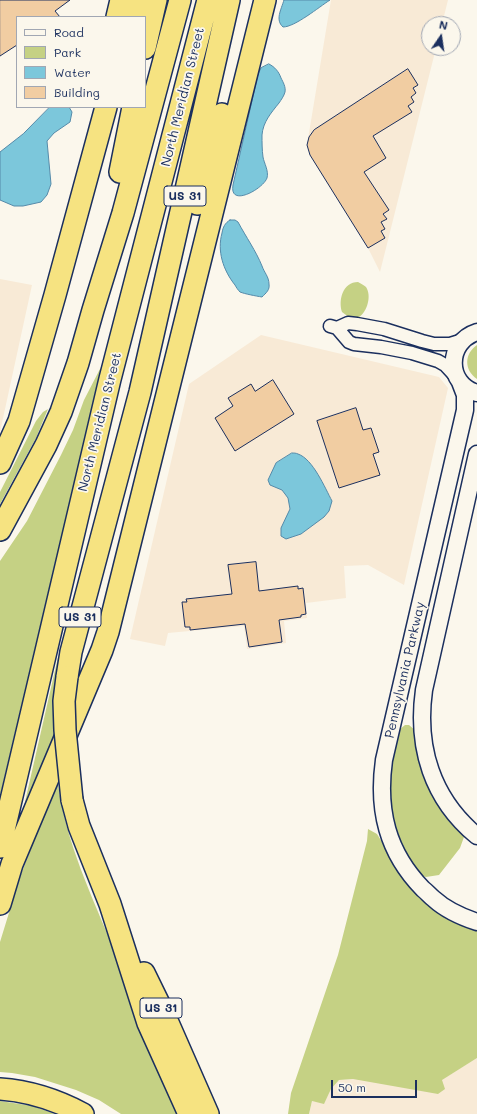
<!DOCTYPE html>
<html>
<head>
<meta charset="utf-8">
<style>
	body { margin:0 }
	#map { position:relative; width:477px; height:1114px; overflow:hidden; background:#fbf7ec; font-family:Mali,sans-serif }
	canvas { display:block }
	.legend { position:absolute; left:16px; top:16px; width:130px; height:92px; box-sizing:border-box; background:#fbf7ec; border:1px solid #a1a7b3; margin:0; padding:5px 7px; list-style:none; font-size:12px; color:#1b2f5e }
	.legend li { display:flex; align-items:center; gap:8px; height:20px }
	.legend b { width:20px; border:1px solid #a1a7b3 }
	.north { position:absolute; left:421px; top:16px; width:40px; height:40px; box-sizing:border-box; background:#fbf7ec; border:1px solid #a1a7b3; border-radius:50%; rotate:13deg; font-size:11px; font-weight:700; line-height:16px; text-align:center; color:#1b2f5e }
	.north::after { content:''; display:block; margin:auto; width:14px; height:18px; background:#1b2f5e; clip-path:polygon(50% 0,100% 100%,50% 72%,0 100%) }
	.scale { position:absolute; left:331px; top:1080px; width:86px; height:18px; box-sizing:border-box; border:2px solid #1b2f5e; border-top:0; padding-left:5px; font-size:12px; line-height:14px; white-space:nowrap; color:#1b2f5e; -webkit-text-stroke:3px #fbf7ec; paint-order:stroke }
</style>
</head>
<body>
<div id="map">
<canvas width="477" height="1114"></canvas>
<ul class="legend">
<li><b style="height:5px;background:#fbf7ec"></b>Road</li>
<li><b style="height:11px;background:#c5d184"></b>Park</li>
<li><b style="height:11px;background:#7cc7db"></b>Water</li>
<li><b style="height:11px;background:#f1cda2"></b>Building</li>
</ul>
<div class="north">N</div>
<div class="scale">50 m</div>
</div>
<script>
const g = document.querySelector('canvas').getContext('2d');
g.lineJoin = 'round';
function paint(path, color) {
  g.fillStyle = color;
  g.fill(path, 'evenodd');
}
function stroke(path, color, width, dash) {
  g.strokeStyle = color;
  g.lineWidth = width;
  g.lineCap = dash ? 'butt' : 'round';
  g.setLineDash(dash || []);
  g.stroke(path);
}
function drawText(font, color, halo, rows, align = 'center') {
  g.font = font + ' Mali,sans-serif';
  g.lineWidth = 3.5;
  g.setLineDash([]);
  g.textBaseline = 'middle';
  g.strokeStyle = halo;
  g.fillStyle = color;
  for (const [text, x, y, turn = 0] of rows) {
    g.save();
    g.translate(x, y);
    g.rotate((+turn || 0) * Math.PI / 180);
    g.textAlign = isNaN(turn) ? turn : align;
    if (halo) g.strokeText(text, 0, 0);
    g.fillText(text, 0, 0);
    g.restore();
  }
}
const built = new Path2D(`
	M331,0H448L442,24H429V48H436L380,272L368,248L310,155L307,145Z
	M0,279L32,285L0,432Z
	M261,335L439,377L448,388L404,585L368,565L344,566L346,598L306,603L307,618L284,621L286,643L247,649L244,626L168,633L165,646L130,639L189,384Z
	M477,1058V1114H309L312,1101L324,1103L331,1089L339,1080L353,1079L441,1080Z`);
const green = new Path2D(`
	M358,282C361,284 364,285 366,287C372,296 367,312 359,317L350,318L342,312C338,300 343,282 358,282Z
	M477,345V379C464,370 464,354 477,345Z
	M101,367L93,402L0,796V561L27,521L61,455L73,430L84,400Z
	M48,409L36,438L0,504V492L36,421L43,412Z
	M58,657L60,658L55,698L54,745L22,815Z
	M405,725H409L416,731C417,752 423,783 435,800C444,813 457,822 464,837L460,848L439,875L426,877L420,875L413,868L395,833L389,791L390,772L397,734L399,730Z
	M58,784C66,843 92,896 114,950C137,1004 157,1059 178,1114H121L99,1100L76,1090L35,1077L12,1073L0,1072V942L20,877L35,838Z
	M368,829L377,834L409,886L463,925L477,929V1058L442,1080L445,1089L438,1094L353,1079L339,1080L331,1089L324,1104L312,1101L309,1114H288L291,1093L338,955L367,841Z
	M0,1101L33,1106L55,1114H0Z`);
const water = new Path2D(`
	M284,0H330C319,7 295,27 283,27C275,20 281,10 284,0Z
	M269,64C275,67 279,72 281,78C283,82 286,87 285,92C284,96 281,100 279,103C271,113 263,122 262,135C262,142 262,150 263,157C264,163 269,171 267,178C263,189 229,208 233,185L258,74L261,68Z
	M50,107H69L72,112L70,122L54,133L47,141L51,184L47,195L41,202L23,206H14L0,200V152L23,134Z
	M230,220H235L238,222C246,237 256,251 262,266C264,272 269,277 269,284C270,290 266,293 262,297C256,296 245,294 240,292C238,290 236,287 235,285C223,270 217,251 222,233C223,227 225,223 230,220Z
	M292,453C294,453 296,453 298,454C313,459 325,488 332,501L329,511L324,517L301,534L286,539L281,536V528L290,509L288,498L282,490L270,485L268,480L276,463Z`);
const building = new Path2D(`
	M0,0H70L55,11L60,17H17V45L0,56Z
	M408,69L418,85L413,88L416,93L411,97L414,102L408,106L412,112L373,136L386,158L364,172L389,210L383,214L387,219L381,222L385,229L381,231L385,238L368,248L310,155L307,145L309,137L314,130Z
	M273,380L294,414L235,451L215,418L233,406L228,398L251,384L255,391Z
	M356,408L363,430L371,428L379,452L373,454L380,475L339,488L317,421Z
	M256,562L259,591L298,586V589L303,588L306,614L301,615V617L279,620L282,642L249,647L245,624L190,630V627H185L182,602H187L186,599L232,594L228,565Z`);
const street = new Path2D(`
	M330,326L337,328L349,342L354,344L381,347L412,353L438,361L445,365L457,378
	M337,328L348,323L357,324L384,329L422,341L434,344H450L463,340`);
const secondary = new Path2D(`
	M477,332C446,342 446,384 477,393
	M460,382L465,395V410L384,760C377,810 387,852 423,889C427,892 430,896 434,899C446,910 462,917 477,922
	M477,454L424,690C416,747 432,799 477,836`);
const highway = new Path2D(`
	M117,17L121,0
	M132,17L138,0
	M145,48L156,0
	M120,172L133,107
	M197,204L222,114
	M0,463L19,421L55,295L106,107
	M0,530L46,445L61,412L78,363L93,310L123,213L180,0
	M67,677L71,652L140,392L229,0
	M72,800L79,826L110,904L148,1023L189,1114
	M0,847L110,379L208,0
	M0,904L12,864L102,650L108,632L265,0
	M144,973L165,1016L208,1114
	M0,1089C29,1091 57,1100 83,1114`);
const highwayBridge = new Path2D(`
	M67,677L64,701L65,730L72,800`);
const shields = [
	[185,196,42],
	[80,617,42],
	[161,1008,42]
];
const shieldNames = [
	["US 31",185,196],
	["US 31",80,617],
	["US 31",161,1008]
];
const streetNames = [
	["North Meridian Street",183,97,-76],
	["North Meridian Street",100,422,-76],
	["Pennsylvania Parkway",405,670,-77]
];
paint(built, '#f8ead6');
paint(green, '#c5d184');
paint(water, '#7cc7db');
stroke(water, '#558aa9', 1);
paint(building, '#f1cda2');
stroke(building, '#1b2f5e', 1);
stroke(street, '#1b2f5e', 15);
stroke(secondary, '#1b2f5e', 19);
stroke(highway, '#1b2f5e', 24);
stroke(street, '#fbf7ec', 12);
stroke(secondary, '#fbf7ec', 16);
stroke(highway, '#f6e381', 21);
stroke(highwayBridge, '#1b2f5e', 24, []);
stroke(highwayBridge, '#f6e381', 21);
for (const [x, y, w] of shields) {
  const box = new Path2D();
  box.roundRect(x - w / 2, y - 10, w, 20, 3);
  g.fillStyle = '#fbf7ec';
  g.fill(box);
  stroke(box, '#1b2f5e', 1);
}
drawText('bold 12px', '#1b2f5e', null, shieldNames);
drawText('13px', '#1b2f5e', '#fbf7ec', streetNames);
</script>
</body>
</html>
